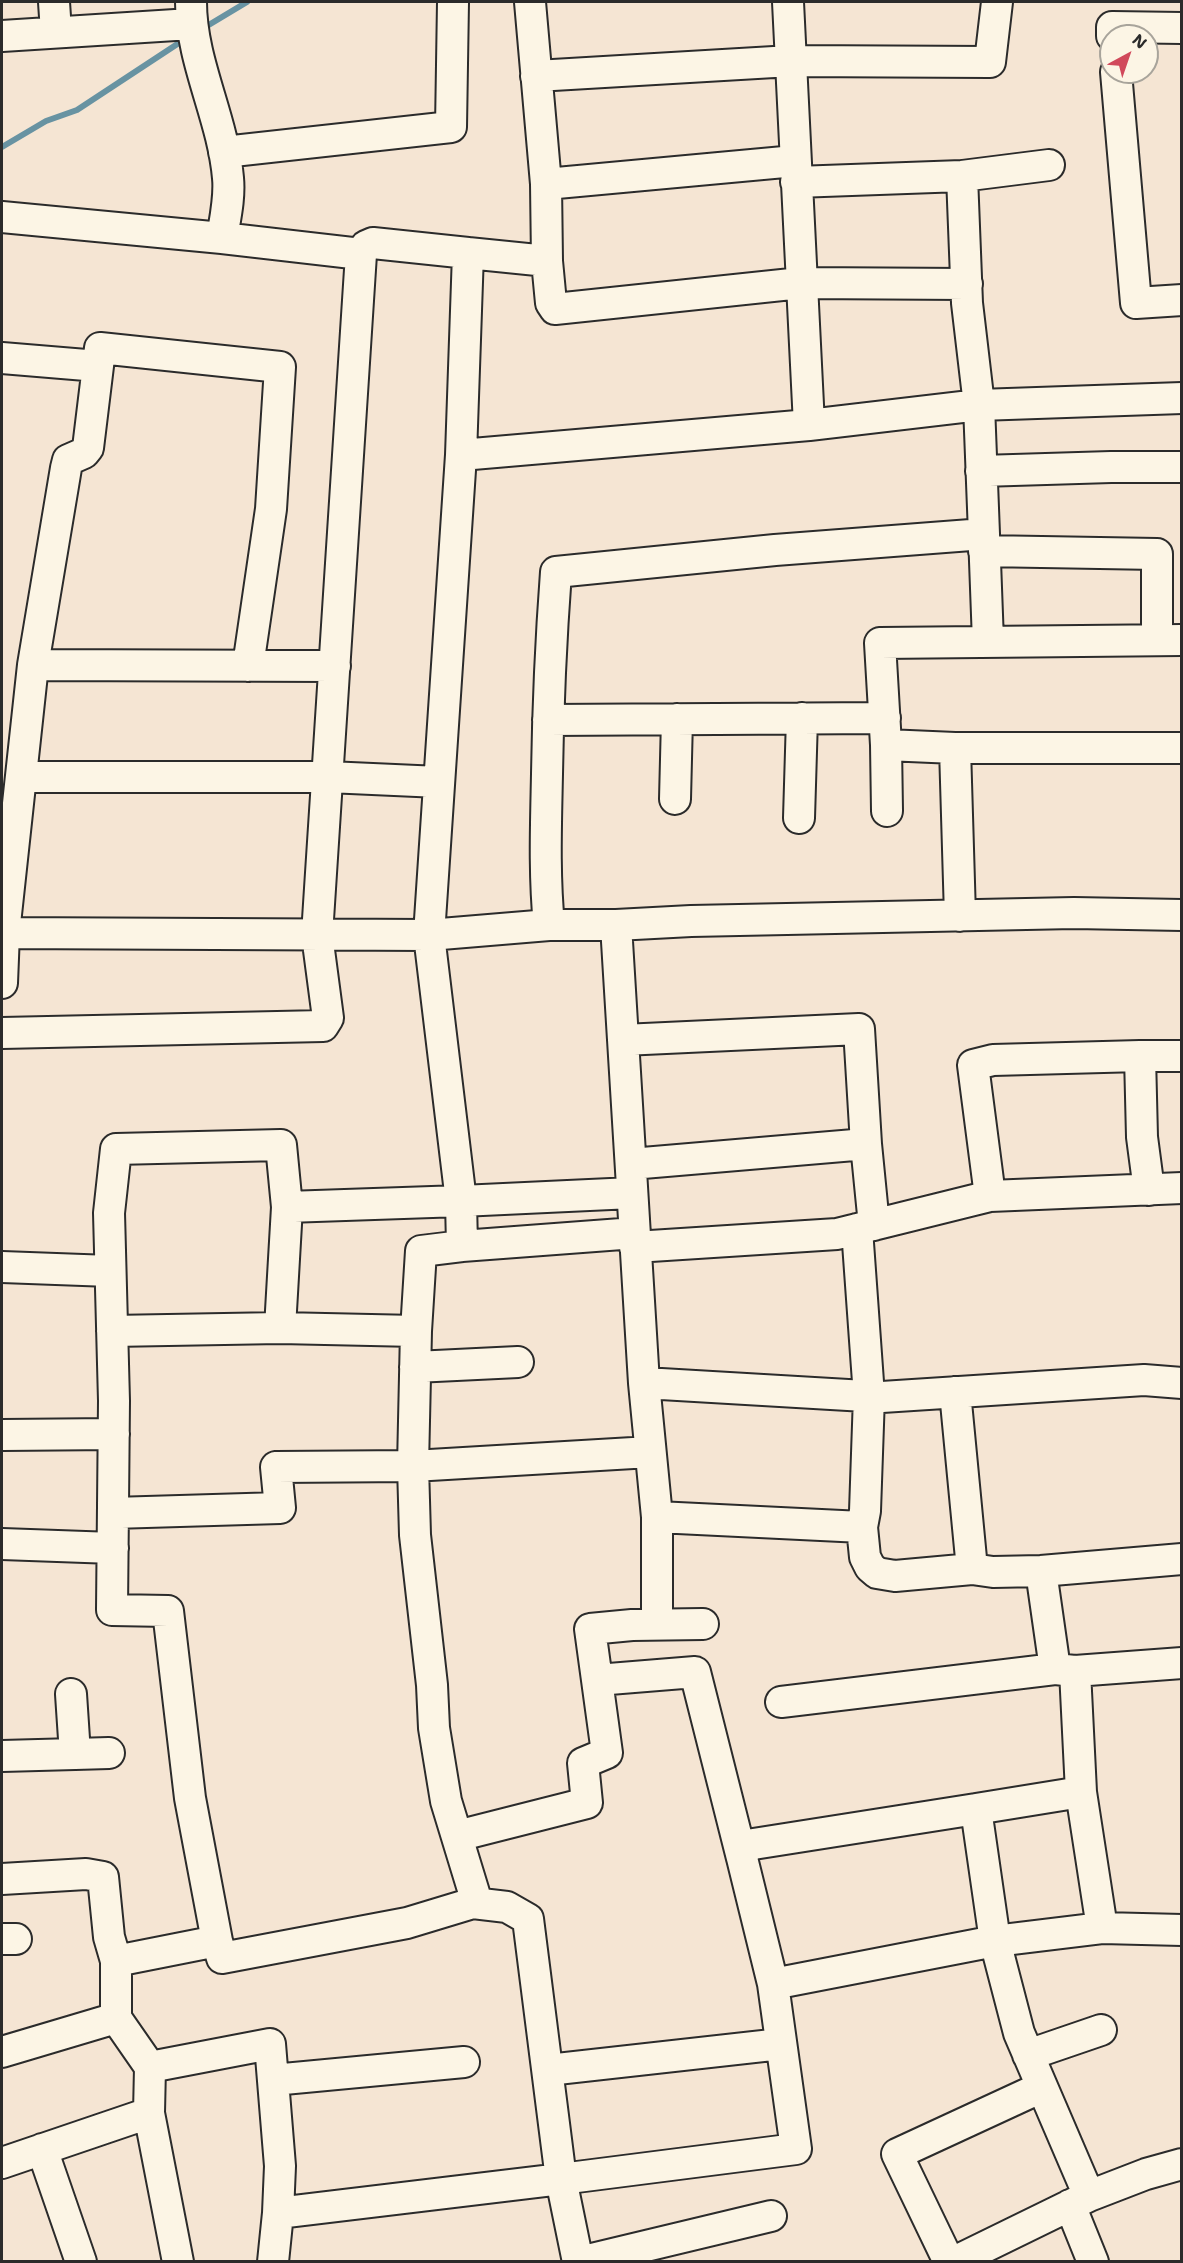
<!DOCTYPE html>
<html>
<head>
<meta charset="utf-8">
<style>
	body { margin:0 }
	#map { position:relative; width:1183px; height:2263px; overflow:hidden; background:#f5e5d3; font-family:"Shantell Sans",sans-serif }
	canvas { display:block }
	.frame { position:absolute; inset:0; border:3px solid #2b2b2b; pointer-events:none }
	.north { position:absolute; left:1099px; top:24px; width:60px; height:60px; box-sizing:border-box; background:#fcf5e5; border:2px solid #a8a49b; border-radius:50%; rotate:40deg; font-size:16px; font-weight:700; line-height:24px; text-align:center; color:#2b2b2b }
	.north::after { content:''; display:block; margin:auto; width:21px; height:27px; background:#d1495b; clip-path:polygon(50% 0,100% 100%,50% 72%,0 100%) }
</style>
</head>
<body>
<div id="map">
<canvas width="1183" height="2263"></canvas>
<div class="frame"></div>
<div class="north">N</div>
</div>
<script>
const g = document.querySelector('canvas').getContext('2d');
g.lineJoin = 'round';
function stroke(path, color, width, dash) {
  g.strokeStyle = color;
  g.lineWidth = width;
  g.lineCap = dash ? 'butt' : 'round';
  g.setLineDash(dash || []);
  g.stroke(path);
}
const stream = new Path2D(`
	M202,29L247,2
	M2,147L46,121L77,110L185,39`);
const minor = new Path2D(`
	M54,2L56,32
	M788,2L809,425
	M2,36L191,24
	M1112,36V27L1182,28
	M1116,72L1136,303L1182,300
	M536,76L791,61L990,62L997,2
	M224,152L451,127L453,2
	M796,182L962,176L1049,165
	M546,184L795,161
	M2,217L222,238C225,219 230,198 228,178C223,118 191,62 191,2
	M468,253L547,261L546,184L530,2
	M361,254L366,246L373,243L468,253L461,455L429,935L461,1201L462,1246L635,1233
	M547,261L551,303L555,309L801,283L967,284
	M2,358L98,366L88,448L84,453L68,460L66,468L33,665
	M98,366L100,348L280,367L271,509L248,666
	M461,455L809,425L979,405L1182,398
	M981,471L1111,467H1182
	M984,534L988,642
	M984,551L1157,554V640
	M548,720L885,718
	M886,745L887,811
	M955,748L886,745L880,643L1182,640
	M21,777H328L439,782
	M675,799L677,719
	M799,818L802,718
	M960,916L955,748H1182
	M549,925C544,874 546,824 547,774C548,706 551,639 556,572L775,550L984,534L979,405L967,303L962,176
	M616,925L644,1383L882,1397L1144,1380L1182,1383
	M2,933L429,935L549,925H616L691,921L1074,913L1182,915
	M2,983L4,933L33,665L335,666
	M2,1033L323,1026L328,1018L317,935L361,254L222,238
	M623,1040L859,1029L866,1144L874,1225
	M1140,1056L1142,1137L1149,1190
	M631,1164L866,1144
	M990,1196L973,1065L993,1060L1140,1056H1182
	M857,1229L869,1396L865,1511L862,1527L865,1557L870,1567L877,1573L895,1576L972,1569L993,1572L1041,1571L1182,1559
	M635,1247L837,1234L990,1196L1182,1188
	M2,1267L110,1271
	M280,1328L287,1207
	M112,1331L280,1328L416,1331
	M415,1367L518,1362
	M644,1383L657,1517V1624
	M955,1392L972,1569
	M2,1435L114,1434
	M113,1513L280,1508L276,1467L413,1466L650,1452
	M657,1517L862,1527
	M2,1544L113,1548
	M1041,1571L1055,1669
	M597,1680L695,1672L742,1858
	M781,1702L1055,1669L1075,1671
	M75,1754L109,1753
	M2,1756L75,1754L71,1694
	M1081,1792L976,1809L995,1941L1019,2033L1089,2196L1146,2174L1182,2164
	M457,1836L587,1803L583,1763L607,1753L590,1629L632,1625L703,1624
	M2,1879L86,1874L103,1877L109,1937L116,1961
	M1102,1928L1182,1930
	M2,1939H16
	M217,1941L222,1958L407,1923L473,1903L475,1896L446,1801L434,1728L432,1685L415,1535L413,1466L416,1331L421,1251L462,1246
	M773,1984L742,1858L747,1845L976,1809
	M2,2052L116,2018
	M1028,2055L1101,2030
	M150,2067L116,2018V1961L217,1941L190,1798L168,1611L112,1610L114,1401L109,1213L116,1149L281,1145L287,1207L461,1201L632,1193
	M548,2070L781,2044
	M273,2080L464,2062
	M149,2113L178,2262
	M42,2149L81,2262
	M2,2163L149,2113L150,2067L270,2044L280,2166L278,2213L273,2262
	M1070,2205L1093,2262
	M278,2213L561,2179L528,1919L507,1907L473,1903
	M578,2262L561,2179L796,2149L773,1984L995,1941L1102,1928L1081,1792L1075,1671L1182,1663
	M579,2262L771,2216
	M949,2262L897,2154L1042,2087
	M954,2262L1089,2196`);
stroke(stream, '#6893a2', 6);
stroke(minor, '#2b2b2b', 34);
stroke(minor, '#fcf5e5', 30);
</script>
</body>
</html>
